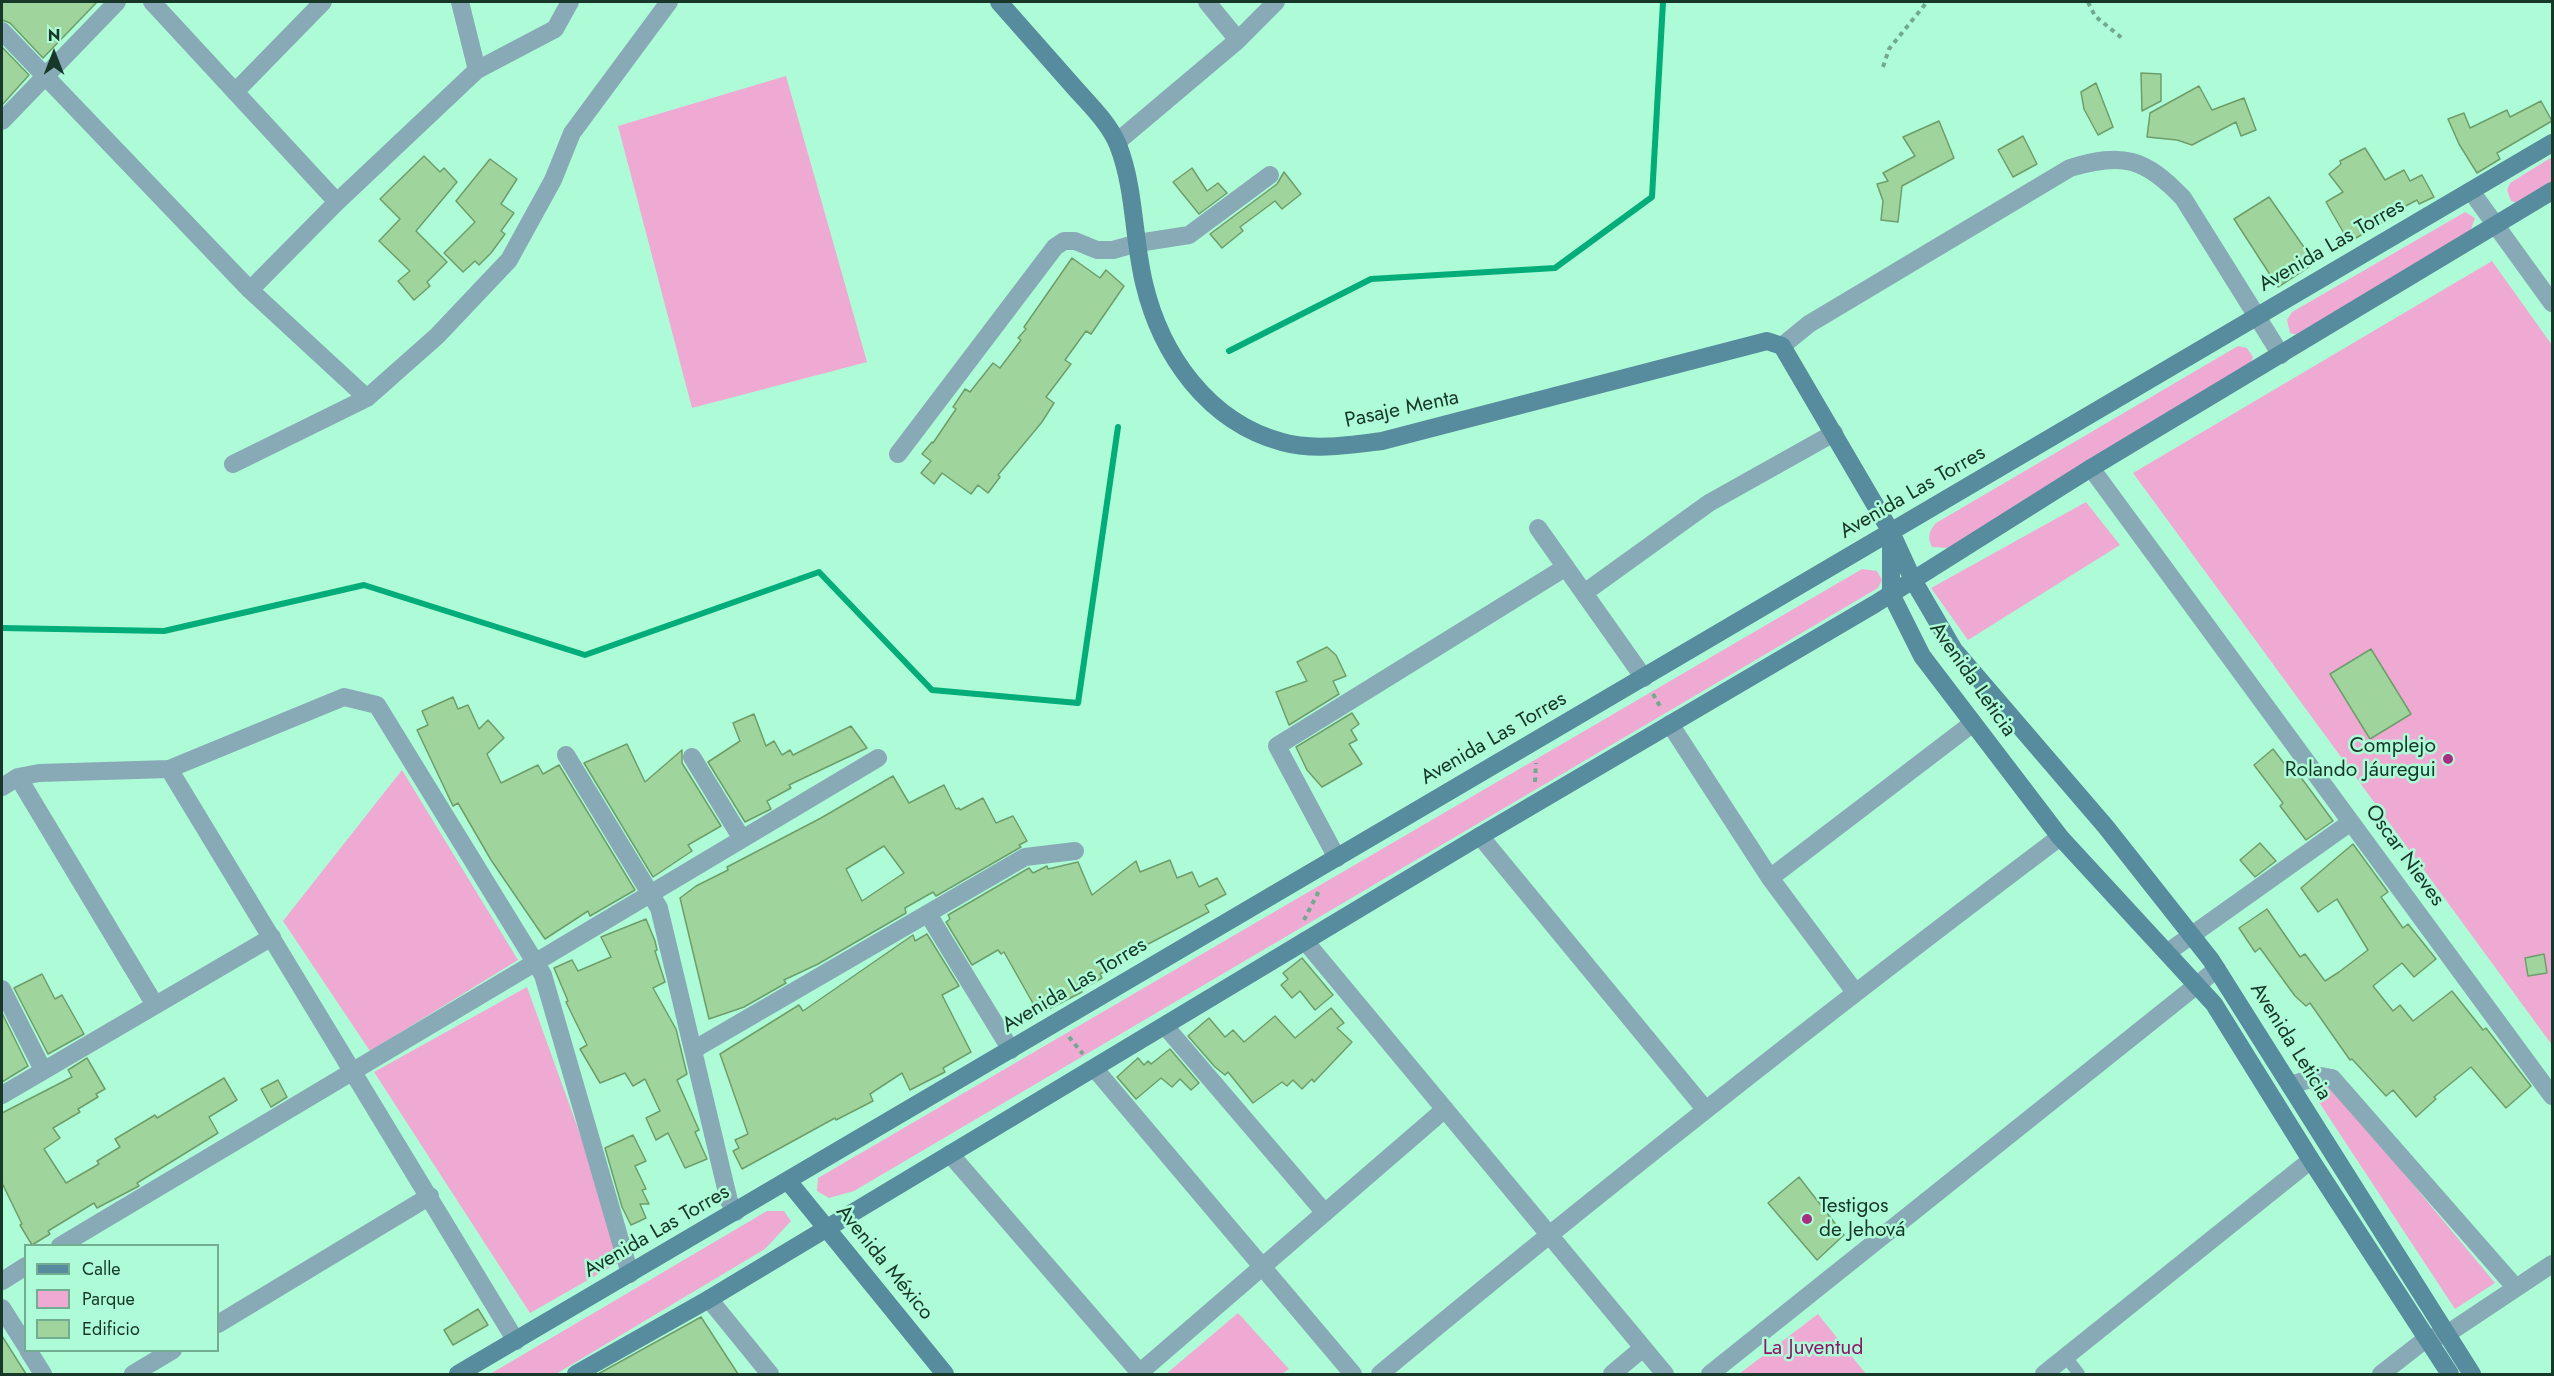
<!DOCTYPE html>
<html>
<head>
<meta charset="utf-8">
<style>
	body { margin:0 }
	#map { position:relative; width:2554px; height:1376px; overflow:hidden; background:#aefcd7; font-family:Jost,sans-serif }
	canvas { display:block }
	.frame { position:absolute; inset:0; border:3px solid #173729; pointer-events:none }
	.legend { position:absolute; left:24px; top:1244px; width:195px; height:108px; box-sizing:border-box; background:#aefcd7; border:2px solid #72ad91; margin:0; padding:8px 10px; list-style:none; font-size:18px; color:#173729 }
	.legend li { display:flex; align-items:center; gap:12px; height:30px }
	.legend b { width:30px; border:2px solid #72ad91 }
	.north { position:absolute; left:24px; top:24px; width:60px; height:60px; -webkit-text-stroke:4px #aefcd7; paint-order:stroke; rotate:0deg; font-size:16px; font-weight:700; line-height:24px; text-align:center; color:#173729 }
	.north::after { content:''; display:block; margin:auto; width:21px; height:27px; background:#173729; clip-path:polygon(50% 0,100% 100%,50% 72%,0 100%) }
</style>
</head>
<body>
<div id="map">
<canvas width="2554" height="1376"></canvas>
<div class="frame"></div>
<ul class="legend">
<li><b style="height:8px;background:#578b9e"></b>Calle</li>
<li><b style="height:16px;background:#efaad3"></b>Parque</li>
<li><b style="height:16px;background:#a0d49d"></b>Edificio</li>
</ul>
<div class="north">N</div>
</div>
<script>
const g = document.querySelector('canvas').getContext('2d');
g.lineJoin = 'round';
function paint(path, color) {
  g.fillStyle = color;
  g.fill(path, 'evenodd');
}
function stroke(path, color, width, dash) {
  g.strokeStyle = color;
  g.lineWidth = width;
  g.lineCap = dash ? 'butt' : 'round';
  g.setLineDash(dash || []);
  g.stroke(path);
}
function drawText(font, color, halo, rows, align = 'center') {
  g.font = font + ' Jost,sans-serif';
  g.lineWidth = 5;
  g.setLineDash([]);
  g.textBaseline = 'middle';
  g.strokeStyle = halo;
  g.fillStyle = color;
  for (const [text, x, y, turn = 0] of rows) {
    g.save();
    g.translate(x, y);
    g.rotate((+turn || 0) * Math.PI / 180);
    g.textAlign = isNaN(turn) ? turn : align;
    if (halo) g.strokeText(text, 0, 0);
    g.fillText(text, 0, 0);
    g.restore();
  }
}
const green = new Path2D(`
	M786,76L867,362L692,408L618,126Z
	M2552,157V185L2517,203L2511,201L2507,190L2510,183Z
	M2465,212L2475,218L2470,232L2298,335L2290,333L2287,320L2292,312Z
	M2492,261L2552,345V1045L2133,473Z
	M2238,346L2247,348L2253,357L2251,364L1949,548L1932,547C1927,537 1929,531 1936,523Z
	M2086,502L2120,545L1968,640L1931,588Z
	M1862,569L1877,571L1882,580L1878,588L854,1191L829,1198L817,1191L818,1178Z
	M402,770L518,960L370,1051L283,921Z
	M527,987L625,1259L530,1313L374,1072Z
	M2327,1081L2495,1283L2455,1309L2309,1087Z
	M767,1211H784L791,1221L765,1249L556,1374H490Z
	M1238,1313L1289,1369L1282,1374H1166Z
	M1818,1314L1866,1374H1739Z`);
const stream = new Path2D(`
	M1229,351L1371,279L1555,268L1652,197L1663,2
	M2,628L164,631L364,585L585,655L819,572L932,690L1078,703L1118,427`);
const building = new Path2D(`
	M2,2H97L43,58L10,23L2,20Z
	M2,47L29,75L2,105Z
	M2141,73L2161,74V101L2142,111Z
	M2096,83L2113,127L2098,135L2084,109L2081,92Z
	M2199,86L2212,110L2244,98L2256,130L2241,136L2236,122L2192,145L2177,140L2147,137L2150,113Z
	M2541,101L2552,121L2497,153L2500,159L2477,173L2459,144L2448,119L2464,113L2470,128L2507,110L2510,117Z
	M1939,121L1954,158L1902,186L1898,222L1881,220L1883,201L1877,184L1888,181L1883,173L1915,156L1903,137Z
	M2023,136L2037,164L2013,177L1998,150Z
	M2365,148L2385,180L2404,170L2410,181L2422,175L2434,197L2419,204L2417,200L2385,217L2387,220L2349,242L2326,202L2343,192L2329,174L2341,164L2340,161Z
	M424,156L440,172L444,168L457,182L416,231L447,262L427,282L430,286L414,300L398,281L410,271L379,241L400,219L380,199Z
	M490,159L517,179L501,204L514,213L501,231L505,234L491,253L479,265L475,261L463,272L444,253L475,222L456,201Z
	M1192,168L1207,191L1218,183L1227,193L1199,214L1173,182Z
	M1284,172L1301,194L1282,209L1275,201L1240,227L1243,231L1222,248L1210,234L1277,184Z
	M2269,197L2315,263L2278,287L2234,219Z
	M1072,258L1100,278L1106,270L1124,286L1091,334L1086,331L1065,360L1071,364L1046,397L1054,403L1042,422L998,475L1000,477L988,493L978,485L971,494L942,473L934,484L921,473L931,461L922,454L932,442L933,443L956,409L953,407L965,389L970,392L993,363L1000,368L1021,340L1018,338L1026,329L1024,327Z
	M1327,647L1336,655L1346,676L1333,681L1339,694L1289,725L1276,692L1307,681L1297,662Z
	M2371,649L2411,714L2370,739L2330,674Z
	M453,697L458,709L468,705L479,729L488,720L504,738L487,754L501,783L538,765L543,774L559,765L635,890L590,916L588,911L545,939L491,860L458,803L453,806L417,730L428,725L422,711Z
	M1352,713L1359,724L1351,730L1357,740L1349,744L1362,764L1322,787L1307,770L1296,747Z
	M754,714L766,746L774,741L782,755L790,750L793,755L851,726L867,748L789,785L791,788L767,801L771,809L745,822L708,762L740,741L733,723Z
	M627,744L645,782L682,750V763L721,826L688,845L692,851L653,877L584,763Z
	M2273,749L2293,775L2297,772L2333,821L2306,840L2280,806L2283,803L2254,765Z
	M893,776L909,803L944,785L956,809L959,808L960,810L983,798L996,823L1013,816L1027,841L1019,845L1021,847L936,896L933,892L905,908L906,913L818,964L784,980L786,983L744,1007L709,1019L680,898L696,886L728,870L727,867L821,818ZM884,846L904,873L862,901L846,869Z
	M2260,843L2276,861L2255,877L2240,860Z
	M2353,844L2388,892L2381,897L2403,928L2408,924L2436,959L2414,977L2402,963L2373,986L2393,1011L2400,1005L2413,1021L2452,991L2483,1030L2486,1028L2531,1086L2506,1108L2471,1067L2434,1097L2436,1099L2416,1117L2393,1090L2386,1096L2352,1059L2350,1060L2310,1003L2306,1006L2295,996L2260,948L2255,952L2239,928L2267,909L2300,957L2305,954L2325,981L2339,972L2368,950L2337,899L2318,912L2301,888Z
	M1170,860L1177,878L1192,872L1199,887L1217,878L1226,894L1205,905L1209,912L1116,961L1118,964L1100,974L1102,978L1081,990L1082,992L1039,1014L1004,952L1001,954L998,950L972,965L946,922L950,919L948,915L1029,868L1033,873L1047,866L1048,869L1078,862L1092,895L1136,861L1140,872Z
	M646,919L655,941L657,950L655,951L665,982L653,988L676,1029L687,1074L677,1080L699,1130L695,1132L707,1159L685,1168L668,1133L656,1140L646,1118L660,1111L645,1079L633,1086L625,1073L600,1083L580,1049L587,1045L566,1002L568,1001L554,968L572,960L578,971L611,957L601,937Z
	M927,934L959,986L942,995L971,1052L943,1068L945,1072L910,1090L902,1073L870,1094L873,1101L836,1120L835,1118L742,1169L733,1151L739,1148L735,1140L748,1134L720,1054L799,1005L803,1011L913,935L915,941Z
	M2544,954L2547,973L2528,976L2525,958Z
	M1302,958L1333,995L1315,1010L1300,991L1292,998L1281,985L1288,979L1283,973Z
	M42,974L55,999L62,995L84,1034L48,1054L14,988Z
	M1331,1008L1344,1023L1337,1028L1352,1042L1314,1082L1312,1079L1302,1089L1293,1080L1287,1086L1282,1082L1253,1103L1228,1072L1225,1075L1215,1067L1188,1036L1209,1018L1225,1037L1233,1030L1244,1042L1275,1016L1295,1038Z
	M2,1013L28,1066L2,1082Z
	M1170,1049L1199,1083L1191,1090L1180,1079L1172,1087L1161,1078L1136,1099L1117,1077L1138,1058L1144,1065L1148,1061L1151,1064Z
	M87,1058L105,1089L96,1094L98,1097L78,1109L80,1112L53,1128L60,1138L44,1149L66,1183L99,1164L97,1161L120,1147L115,1139L155,1115L157,1118L224,1078L237,1100L209,1117L218,1133L137,1183L139,1186L97,1208L94,1203L48,1231L50,1234L32,1245L20,1225L22,1224L2,1183V1113L72,1077L68,1070Z
	M278,1080L287,1097L271,1107L261,1089Z
	M633,1135L646,1161L635,1166L646,1189L642,1190L649,1204H640L646,1218L631,1225L622,1207L605,1148Z
	M1799,1177L1844,1235L1817,1260L1768,1203Z
	M478,1309L488,1325L453,1345L444,1330Z
	M701,1317L738,1374H598Z
	M2,1336L26,1374H2Z`);
const path = new Path2D(`
	M2088,2L2095,16L2123,39
	M1883,67L1889,49L1927,2
	M1653,694L1661,708
	M1535,782L1536,763
	M1304,920L1320,889
	M1069,1037L1083,1054`);
const lane = new Path2D(`
	M2066,1357L2079,1374`);
const street = new Path2D(`
	M152,2L337,202
	M460,2L477,70
	M1207,2L1238,40
	M2,31L250,290L367,398
	M235,92L323,2
	M2,121L117,2
	M1117,142L1238,40L1276,2
	M2471,191L2552,303
	M250,290L337,202L477,70L555,29L570,2
	M1782,346L1809,324L2070,168C2123,152 2145,158 2183,198L2281,355
	M898,454L1055,247L1064,241H1075L1097,250H1113L1138,243L1189,235L1270,175
	M233,464L367,398L437,336L509,260L553,180L572,133L669,2
	M2091,468L2552,1096
	M1538,528L1644,678
	M1584,593L1709,503L1834,433
	M1670,724L1770,878L1855,992
	M566,755L659,908L729,1201L736,1212
	M692,757L742,839
	M169,769L516,1341
	M18,777L155,1005
	M2,787L18,777L39,773L169,769L344,697L377,705L543,975L630,1274
	M1480,836L1705,1109
	M1337,858L1277,746L1566,567
	M1770,878L1973,723
	M928,914L1011,1050
	M1305,941L1665,1374
	M2168,952L2351,822
	M2,989L43,1070
	M1165,1026L1325,1213
	M693,1050L1025,857L1075,851
	M1095,1069L1353,1374
	M2290,1085L2321,1076L2332,1078L2516,1288
	M2,1095L272,937
	M950,1154L1140,1373
	M60,1246L878,758
	M2,1281L26,1266
	M709,1299L770,1374
	M2,1308L26,1346
	M218,1324L430,1196
	M28,1350L43,1374
	M133,1374L173,1350
	M1138,1374L1445,1109
	M1380,1374C1602,1189 1829,1011 2060,837
	M1612,1374L1643,1348
	M1710,1374L2217,969
	M2044,1374L2311,1160
	M2381,1374L2426,1339L2447,1334L2552,1264`);
const secondary = new Path2D(`
	M999,2C1024,30 1049,59 1074,87C1089,104 1109,123 1118,145C1135,188 1133,237 1144,283C1161,355 1208,422 1282,442C1314,451 1350,445 1382,441L1767,341L1782,346L1891,532L1913,580L1954,650L2106,827L2211,960L2472,1374
	M1891,537V594L1922,656L2060,837L2214,1004L2311,1160L2450,1374
	M788,1181L945,1374
	M458,1374L2552,143
	M576,1374L709,1299L1480,836L1875,604L2091,468L2552,191`);
const markers = [
	[2448,759,6,"#a82e82"],
	[1807,1219,6,"#a82e82"]
];
const streetNames = [
	["Avenida Las Torres",2332,246,-30],
	["Pasaje Menta",1402,410,-12],
	["Avenida Las Torres",1913,493,-30],
	["Avenida Leticia",1972,680,55],
	["Avenida Las Torres",1494,739,-30],
	["Oscar Nieves",2404,856,54],
	["Avenida Las Torres",1075,986,-31],
	["Avenida Leticia",2290,1042,58],
	["Avenida Las Torres",657,1232,-30],
	["Avenida México",884,1263,51]
];
const poiNames = [
	["Complejo",2436,747],
	["Rolando Jáuregui",2436,771],
	["Testigos",1819,1207,"left"],
	["de Jehová",1819,1231,"left"]
];
const parkNames = [
	["La Juventud",1813,1349]
];
paint(green, '#efaad3');
stroke(stream, '#02ad79', 6);
paint(building, '#a0d49d');
stroke(building, '#6d9e6a', 1.5);
stroke(path, '#6faa8e', 4, [4.5, 4.5]);
stroke(lane, '#88aab7', 12);
stroke(street, '#88aab7', 18);
stroke(secondary, '#578b9e', 18);
for (const [x, y, r, color] of markers) {
  const dot = new Path2D();
  dot.arc(x, y, r, 0, 2 * Math.PI);
  g.fillStyle = color;
  g.fill(dot);
  stroke(dot, '#aefcd7', 2);
}
drawText('21px', '#173729', '#aefcd7', streetNames);
drawText('21px', '#173729', '#aefcd7', poiNames, 'right');
drawText('21px', '#8e176b', '#aefcd7', parkNames);
</script>
</body>
</html>
